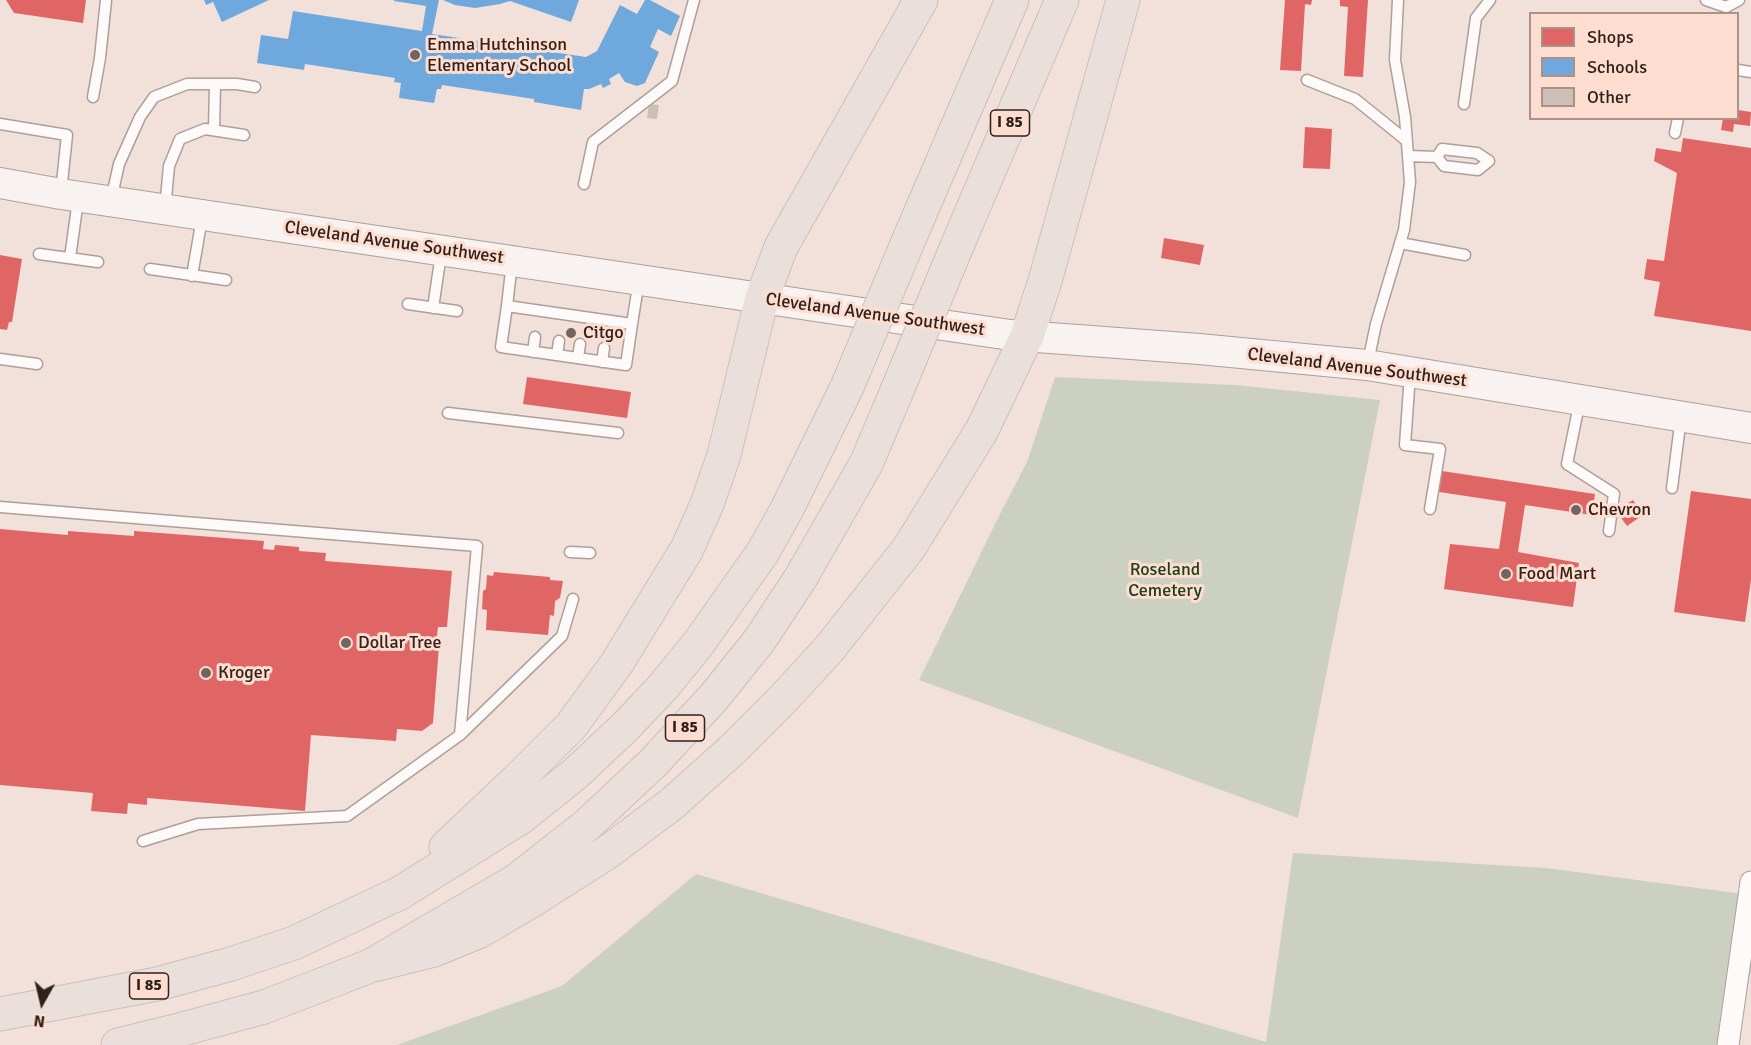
<!DOCTYPE html>
<html>
<head>
<meta charset="utf-8">
<style>
	body { margin:0 }
	#map { position:relative; width:1751px; height:1045px; overflow:hidden; background:#f2e1da; font-family:Signika,sans-serif }
	canvas { display:block }
	.legend { position:absolute; left:1529px; top:12px; width:210px; height:108px; box-sizing:border-box; background:#fdddd0; border:2px solid #ab9288; margin:0; padding:8px 10px; list-style:none; font-size:18px; color:#30211b }
	.legend li { display:flex; align-items:center; gap:12px; height:30px }
	.legend b { width:30px; border:2px solid #ab9288 }
	.north { position:absolute; left:12px; top:973px; width:60px; height:60px; -webkit-text-stroke:4px #fdddd0; paint-order:stroke; rotate:188deg; font-size:16px; font-weight:700; line-height:24px; text-align:center; color:#30211b }
	.north::after { content:''; display:block; margin:auto; width:21px; height:27px; background:#30211b; clip-path:polygon(50% 0,100% 100%,50% 72%,0 100%) }
</style>
</head>
<body>
<div id="map">
<canvas width="1751" height="1045"></canvas>
<ul class="legend">
<li><b style="height:16px;background:#e06666"></b>Shops</li>
<li><b style="height:16px;background:#6fa8dc"></b>Schools</li>
<li><b style="height:16px;background:#cdbfb8"></b>Other</li>
</ul>
<div class="north">N</div>
</div>
<script>
const g = document.querySelector('canvas').getContext('2d');
g.lineJoin = 'round';
function paint(path, color) {
  g.fillStyle = color;
  g.fill(path, 'evenodd');
}
function stroke(path, color, width, dash) {
  g.strokeStyle = color;
  g.lineWidth = width;
  g.lineCap = dash ? 'butt' : 'round';
  g.setLineDash(dash || []);
  g.stroke(path);
}
function drawText(font, color, halo, rows, align = 'center') {
  g.font = font + ' Signika,sans-serif';
  g.lineWidth = 6;
  g.setLineDash([]);
  g.textBaseline = 'middle';
  g.strokeStyle = halo;
  g.fillStyle = color;
  for (const [text, x, y, turn = 0] of rows) {
    g.save();
    g.translate(x, y);
    g.rotate((+turn || 0) * Math.PI / 180);
    g.textAlign = isNaN(turn) ? turn : align;
    if (halo) g.strokeText(text, 0, 0);
    g.fillText(text, 0, 0);
    g.restore();
  }
}
const green = new Path2D(`
	M1055,377L1235,385L1380,400L1298,818L919,680L999,516L1027,462Z
	M1293,853L1546,868L1751,895V970L1737,1045H397L562,986L696,874L1266,1042Z`);
const shops = new Path2D(`
	M6,0H86L83,23L14,13Z
	M1285,0H1312L1311,5L1305,4L1301,71L1280,70Z
	M1340,0H1368L1363,77L1344,76L1348,7L1340,6Z
	M1738,110L1751,112L1750,126L1734,124L1733,132L1721,130L1723,118H1738Z
	M1305,127L1332,129L1330,169L1303,168Z
	M1683,138L1751,148V331L1654,316L1660,282L1644,279L1647,259L1664,261L1677,173L1654,161L1656,148L1681,152Z
	M1164,238L1204,245L1200,265L1161,258Z
	M0,255L22,259L12,322H9L7,330L0,329Z
	M527,377L631,392L627,418L523,404Z
	M1442,471L1595,494L1592,515L1525,505L1518,552L1579,563L1573,607L1444,589L1450,544L1499,549L1506,502L1439,492Z
	M1691,491L1751,499V580L1745,622L1674,612Z
	M1633,500L1643,515L1627,526L1616,511Z
	M0,529L68,535V531L134,536V531L264,541L263,549L274,550L275,545L299,547V551L326,553L325,561L452,571L447,627H438L436,645L439,646L433,723L422,731L397,729L396,741L311,735L305,811L147,798V805L128,803L127,814L91,811L93,793L0,785Z
	M494,572L550,577V580L563,581L560,598L555,601L554,616L550,615L548,635L486,630L487,610L482,609L483,591L486,589L487,575L493,576Z`);
const schools = new Path2D(`
	M204,0H269L222,22L213,2L206,5Z
	M394,0H439L432,34L586,57L597,51L620,5L637,14L645,0H650L680,16L671,36L658,29L650,47L659,52L645,83L637,86L625,82L619,73L609,79L611,84L603,88L601,84L589,89H584L581,110L534,102V99L442,85L441,89H437L434,103L399,98L401,83L394,82L395,78L305,64L304,70L257,63L261,35L288,39L293,11L422,31L426,6L394,1Z
	M443,0H579L571,22L510,1L500,4L475,8L455,5Z`);
const building = new Path2D(`
	M649,104L659,105L657,119L647,118Z`);
const service = new Path2D(`
	M1706,0L1726,7L1739,0
	M1738,70L1751,72
	M1307,80L1355,99L1407,141
	M93,97L100,58L106,0
	M1464,104L1476,18L1490,0
	M0,124L67,135L61,192
	M214,130L215,84
	M1675,133L1678,118
	M1408,156L1437,157L1444,166L1478,170L1489,161L1477,153L1442,149L1437,157
	M584,184L593,142L672,81L694,0
	M111,200L119,164L140,117L154,97L187,84H237L255,87
	M165,209L169,166L180,139L205,129L244,135
	M1400,243L1465,255
	M39,254L98,262
	M70,258L78,200
	M512,262L507,306L632,324L639,280
	M150,269L226,280
	M192,276L202,218
	M408,304L457,311
	M507,306L501,347L626,365L632,324
	M433,308L441,254
	M533,352L535,337
	M557,355L559,341
	M578,358L580,344
	M0,359L37,364
	M602,362L604,348
	M1368,362L1376,324L1404,230L1410,182L1405,117L1395,60L1398,0
	M1410,374L1405,445L1440,449L1430,509
	M1580,400L1567,464L1614,494L1609,531
	M448,413L618,433
	M1672,488L1681,417
	M0,507L477,546L460,735L347,816L198,824L143,841
	M570,552L590,553
	M460,735L562,636L573,599`);
const minor = new Path2D(`
	M1728,1045L1751,882`);
const secondary = new Path2D(`
	M0,183L61,194L1010,335L1199,349L1367,365L1751,428`);
const motorway = new Path2D(`
	M910,237L1012,0
	M957,246L1062,0
	M446,847L516,781L571,726L617,663L687,549L707,504L724,455L762,298L781,247L921,0
	M370,966L434,950L480,931L528,903L608,852L673,803L732,750L783,699L829,649L909,548L982,430L1027,336L1045,281L1123,0
	M0,1014L157,984L231,964L294,943L400,893L520,818L575,774L625,727L663,687L698,644L763,552L787,509L847,387
	M118,1045L183,1029L264,1007L370,966L517,880L587,825L653,763L714,697L759,641L800,579L866,464L896,393`);
const motorwayBridge = new Path2D(`
	M847,387L910,237
	M896,393L957,246`);
const markers = [
	[415,55,6,"#74645e"],
	[571,333,6,"#74645e"],
	[1576,510,6,"#74645e"],
	[1506,574,6,"#74645e"],
	[346,643,6,"#74645e"],
	[206,673,6,"#74645e"]
];
const shields = [
	[1010,123,39],
	[685,728,39],
	[149,986,39]
];
const shieldNames = [
	["I 85",1010,123],
	["I 85",685,728],
	["I 85",149,986]
];
const poiNames = [
	["Emma Hutchinson",427,45],
	["Elementary School",427,66],
	["Citgo",583,333],
	["Chevron",1588,510],
	["Food Mart",1518,574],
	["Dollar Tree",358,643],
	["Kroger",218,673]
];
const streetNames = [
	["Cleveland Avenue Southwest",394,243,8],
	["Cleveland Avenue Southwest",875,315,8],
	["Cleveland Avenue Southwest",1357,368,7]
];
const parkNames = [
	["Roseland",1165,570],
	["Cemetery",1165,591]
];
paint(green, '#cbd0c0');
paint(shops, '#e06666');
paint(schools, '#6fa8dc');
paint(building, '#cdbfb8');
stroke(service, '#ad9f99', 13);
stroke(minor, '#ad9f99', 23);
stroke(secondary, '#ad9f99', 32);
stroke(motorway, '#c9c0bb', 35);
stroke(service, '#fdfaf9', 10);
stroke(minor, '#fdfaf9', 21);
stroke(secondary, '#f8f2f0', 30);
stroke(motorway, '#ebdfdb', 33);
stroke(motorwayBridge, '#c9c0bb', 35, []);
stroke(motorwayBridge, '#ebdfdb', 33);
for (const [x, y, r, color] of markers) {
  const dot = new Path2D();
  dot.arc(x, y, r, 0, 2 * Math.PI);
  g.fillStyle = color;
  g.fill(dot);
  stroke(dot, '#fdddd0', 2);
}
for (const [x, y, w] of shields) {
  const box = new Path2D();
  box.roundRect(x - w / 2, y - 13, w, 26, 4.5);
  g.fillStyle = '#fdddd0';
  g.fill(box);
  stroke(box, '#30211b', 1.5);
}
drawText('bold 16px', '#30211b', null, shieldNames);
drawText('18px', '#30211b', '#fdddd0', poiNames, 'left');
drawText('18px', '#30211b', '#fdddd0', streetNames);
drawText('18px', '#1a411a', '#fdddd0', parkNames);
</script>
</body>
</html>
